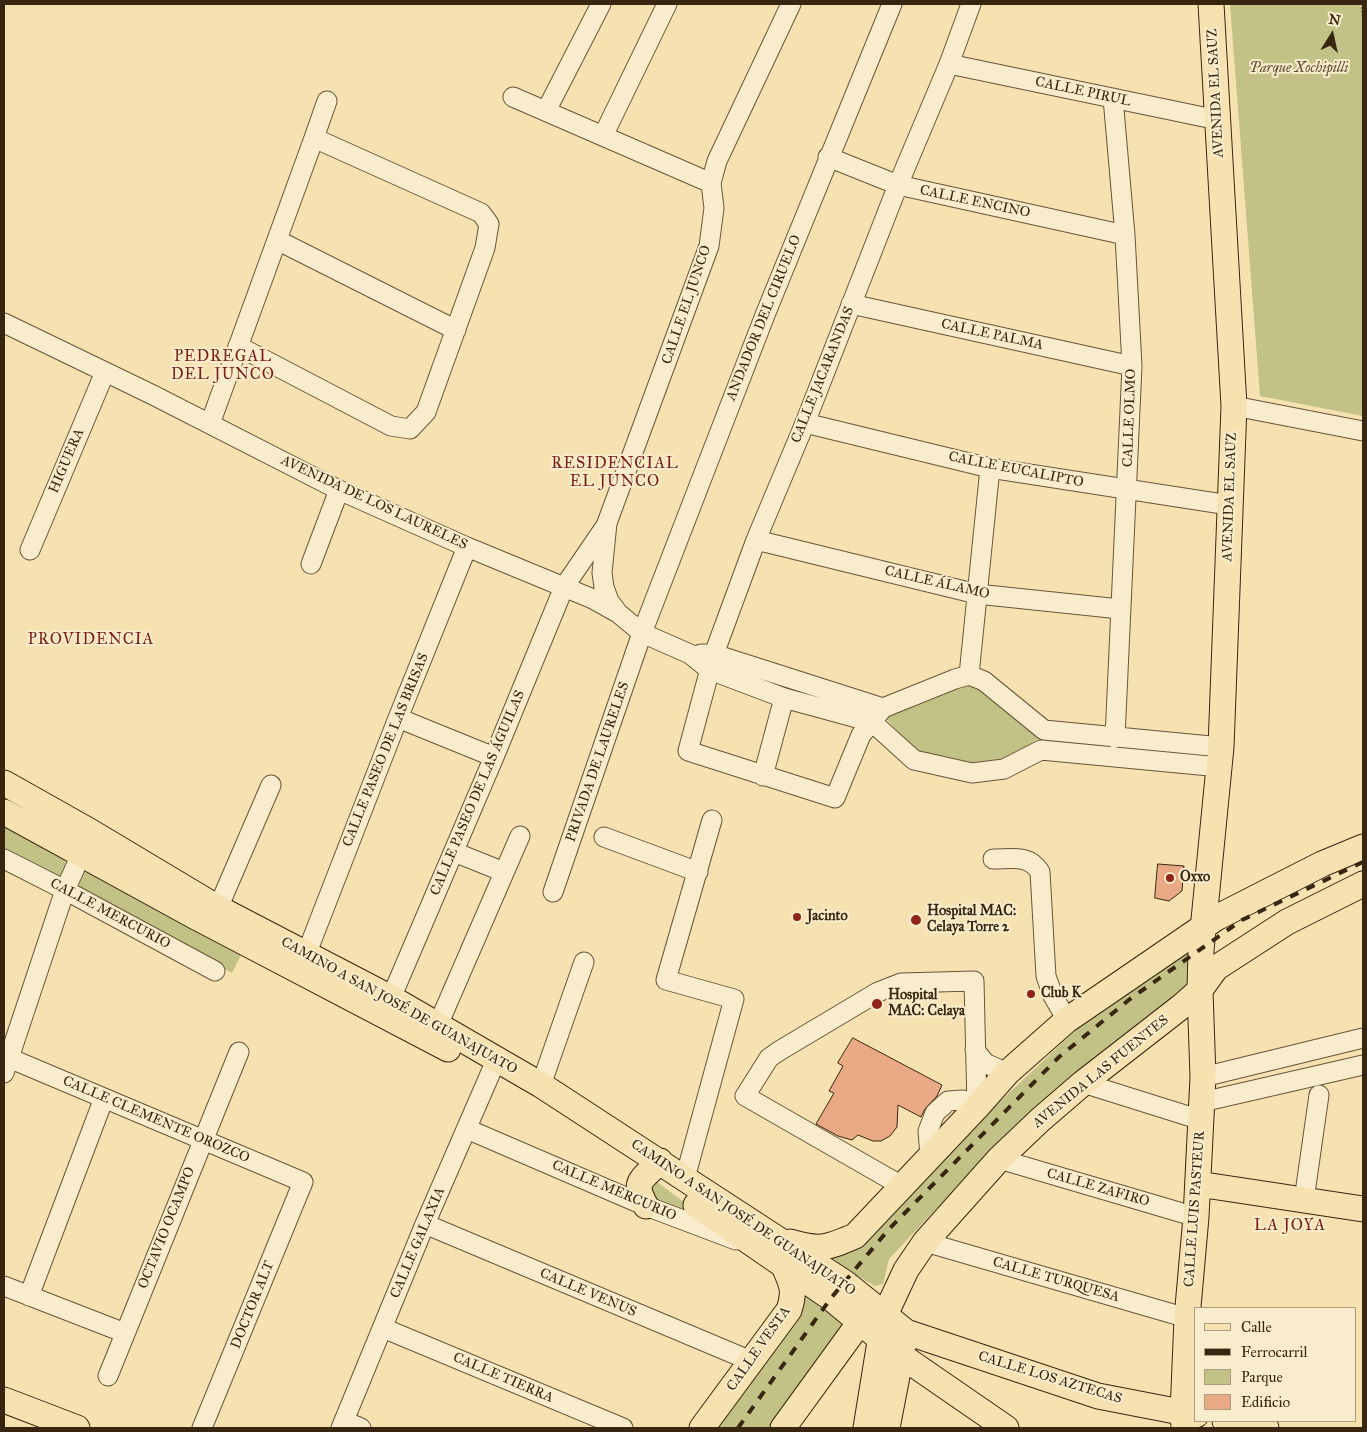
<!DOCTYPE html>
<html>
<head>
<meta charset="utf-8">
<style>
	body { margin:0 }
	#map { position:relative; width:1367px; height:1432px; overflow:hidden; background:#f6e2b1; font-family:"IM FELL Great Primer",serif }
	canvas { display:block }
	.frame { position:absolute; inset:0; border:5px solid #392610; pointer-events:none }
	.legend { position:absolute; left:1194px; top:1307px; width:162px; height:115px; box-sizing:border-box; background:#f9eccc; border:1px solid #ac9d81; margin:0; padding:6px 9px; list-style:none; font-size:15px; color:#392610 }
	.legend li { display:flex; align-items:center; gap:10px; height:25px }
	.legend b { width:25px; border:1px solid #ac9d81 }
	.north { position:absolute; left:1307px; top:10px; width:50px; height:50px; -webkit-text-stroke:4px #f9eccc; paint-order:stroke; rotate:10deg; font-size:14px; font-weight:700; line-height:20px; text-align:center; color:#392610 }
	.north::after { content:''; display:block; margin:auto; width:18px; height:22px; background:#392610; clip-path:polygon(50% 0,100% 100%,50% 72%,0 100%) }
</style>
</head>
<body>
<div id="map">
<canvas width="1367" height="1432"></canvas>
<div class="frame"></div>
<ul class="legend">
<li><b style="height:6px;background:#f6e2b1"></b>Calle</li>
<li><b style="height:6px;background:#392610"></b>Ferrocarril</li>
<li><b style="height:14px;background:#c2c287"></b>Parque</li>
<li><b style="height:14px;background:#eaa985"></b>Edificio</li>
</ul>
<div class="north">N</div>
</div>
<script>
const g = document.querySelector('canvas').getContext('2d');
g.lineJoin = 'round';
function paint(path, color) {
  g.fillStyle = color;
  g.fill(path, 'evenodd');
}
function stroke(path, color, width, dash) {
  g.strokeStyle = color;
  g.lineWidth = width;
  g.lineCap = dash ? 'butt' : 'round';
  g.setLineDash(dash || []);
  g.stroke(path);
}
function drawText(font, color, halo, rows, align = 'center') {
  g.font = font + ' "IM FELL Great Primer",serif';
  g.lineWidth = 4;
  g.setLineDash([]);
  g.textBaseline = 'middle';
  g.strokeStyle = halo;
  g.fillStyle = color;
  for (const [text, x, y, turn = 0] of rows) {
    g.save();
    g.translate(x, y);
    g.rotate((+turn || 0) * Math.PI / 180);
    g.textAlign = isNaN(turn) ? turn : align;
    if (halo) g.strokeText(text, 0, 0);
    g.fillText(text, 0, 0);
    g.restore();
  }
}
const green = new Path2D(`
	M1230,4H1363V416L1260,396Z
	M971,681L1005,707L1039,738L1011,757L974,763L950,762L915,751L884,716Z
	M4,827L62,858L67,864L64,874L57,877L4,852Z
	M75,870L89,871L241,955L232,973L76,887Z
	M1194,942L1186,992L1040,1107L950,1194L889,1259L883,1284L875,1286L823,1256L976,1124L1077,1029Z
	M657,1182L716,1226L653,1203L651,1184Z
	M809,1294L849,1329L771,1428H712L796,1308Z`);
const building = new Path2D(`
	M1158,864L1184,866L1182,891L1169,901L1155,898Z
	M853,1038L942,1085L937,1096L925,1109L921,1117L898,1105L897,1127L890,1136L881,1141H873L858,1135L852,1140L838,1136L816,1124L834,1093L829,1091L843,1066L838,1063Z`);
const path = new Path2D(`
	M1362,4L1363,16`);
const minor = new Path2D(`
	M949,64L1218,120
	M513,97L711,183
	M1113,98L1125,235L1132,366L1115,738
	M546,111L601,4
	M603,136L667,4
	M828,157L898,185L1125,235
	M277,240L456,330
	M851,304L1132,366
	M4,323L153,395L339,490L467,547L593,599L618,613L642,633L690,654L710,670L784,698L872,722L914,760L972,773L1004,769L1041,750L1220,767
	M238,346L391,426L410,429L426,412L485,248L489,224L481,213L314,138
	M1234,406L1363,431
	M805,423L990,468L1229,505
	M210,424L314,138L327,101
	M756,540L977,594L1120,609
	M30,550L105,372
	M311,564L339,490
	M618,613L609,601L604,587L602,573L607,523L709,246L714,208L711,183L717,161L791,4
	M701,654H714L883,708L955,679L969,675L984,681L1044,730L1221,747
	M969,675L990,468
	M883,708L861,735L835,798L688,751L714,654L756,540L805,423L898,185L949,64L971,4
	M398,718L494,757
	M763,776L784,698
	M604,837L698,872
	M454,852L504,872
	M4,859L65,890L215,971
	M993,859C1011,859 1029,854 1040,872L1046,976L1053,996L1067,1020
	M553,892L642,633L765,315L892,4
	M218,908L271,785
	M306,955L398,718L467,547
	M391,998L494,757L564,587L605,527
	M438,1025L520,836
	M975,1050L985,1063L1007,1073
	M9,1058L303,1182L202,1428
	M4,1073L65,890L86,844
	M1203,1077L1363,1038
	M1083,1083L1201,1120
	M541,1085L584,962
	M1202,1102L1363,1065
	M467,1129L646,1206L736,1240
	M999,1159L1196,1217
	M685,1178L734,999L666,980L712,820
	M902,1186L745,1096L769,1058L779,1051L878,992L901,983L974,981L977,1107L963,1100L948,1101L935,1113L928,1131L930,1157
	M1304,1200L1319,1095
	M425,1224L751,1361
	M925,1242L1187,1318
	M4,1286L125,1333
	M29,1296L104,1098
	M383,1328L623,1428
	M108,1376L239,1052
	M344,1421L361,1428
	M341,1428L425,1224L491,1072L499,1059`);
const major = new Path2D(`
	M4,783L91,832L218,908L391,998L541,1085L845,1283L906,1332L1098,1396L1196,1415
	M4,812L196,917L448,1049
	M1198,1184L1363,1209
	M696,1205L831,1298L900,1355L1006,1428
	M646,1206C631,1180 643,1180 660,1161
	M790,1242C821,1251 826,1248 855,1236L977,1107L1007,1073L1067,1020L1216,918L1322,864L1363,847
	M4,1400L77,1428
	M1225,1421L1266,1428
	M702,1428L789,1310C796,1289 791,1283 783,1264
	M783,1428L860,1322
	M866,1428L884,1317L906,1270L925,1242L999,1159L1040,1120L1083,1083L1182,1006L1200,990L1216,968L1287,922L1363,884
	M887,1428L904,1340
	M1184,1428L1183,1413L1187,1318L1196,1217L1203,1077L1200,990L1201,950L1221,747L1234,406L1211,4`);
const rail = new Path2D(`
	M738,1428L831,1298L889,1229L1059,1057L1130,999L1242,920L1363,862`);
const markers = [
	[1170,878,5,"#8f2418"],
	[797,917,5,"#8f2418"],
	[916,920,6,"#8f2418"],
	[1031,994,5,"#8f2418"],
	[877,1004,6,"#8f2418"]
];
const parkNames = [
	["Parque Xochipilli",1299,69]
];
const streetNames = [
	["CALLE PIRUL",1083,92,12],
	["AVENIDA EL SAUZ",1216,93,-93],
	["CALLE ENCINO",975,202,12],
	["CALLE EL JUNCO",687,305,-71],
	["ANDADOR DEL CIRUELO",764,318,-68],
	["CALLE PALMA",992,335,12],
	["CALLE JACARANDAS",823,375,-68],
	["CALLE OLMO",1130,418,-88],
	["HIGUERA",67,461,-67],
	["CALLE EUCALIPTO",1016,470,11],
	["AVENIDA EL SAUZ",1230,497,-88],
	["AVENIDA DE LOS LAURELES",374,503,25],
	["CALLE ÁLAMO",937,583,13],
	["CALLE PASEO DE LAS BRISAS",386,750,-68],
	["PRIVADA DE LAURELES",598,762,-71],
	["CALLE PASEO DE LAS ÁGUILAS",478,793,-67],
	["CALLE MERCURIO",110,914,28],
	["CAMINO A SAN JOSÉ DE GUANAJUATO",399,1006,29],
	["AVENIDA LAS FUENTES",1101,1072,-39],
	["CALLE CLEMENTE OROZCO",156,1120,23],
	["CALLE ZAFIRO",1098,1188,16],
	["CALLE MERCURIO",614,1191,23],
	["CALLE LUIS PASTEUR",1195,1209,-86],
	["CAMINO A SAN JOSÉ DE GUANAJUATO",743,1218,34],
	["OCTAVIO OCAMPO",167,1228,-68],
	["CALLE GALAXIA",418,1243,-67],
	["CALLE TURQUESA",1056,1280,16],
	["CALLE VENUS",588,1293,23],
	["DOCTOR ALT",253,1305,-68],
	["CALLE VESTA",759,1349,-55],
	["CALLE TIERRA",503,1378,23],
	["CALLE LOS AZTECAS",1050,1378,17]
];
const poiNames = [
	["Oxxo",1180,878],
	["Hospital MAC:",927,912],
	["Celaya Torre 2",927,928],
	["Jacinto",807,917],
	["Club K",1041,994],
	["Hospital",888,996],
	["MAC: Celaya",888,1012]
];
const quarterNames = [
	["PEDREGAL",223,357],
	["DEL JUNCO",223,375],
	["RESIDENCIAL",615,464],
	["EL JUNCO",615,482],
	["PROVIDENCIA",91,640],
	["LA JOYA",1290,1226]
];
paint(green, '#c2c287');
paint(building, '#eaa985');
stroke(building, '#392610', 1);
stroke(minor, '#685538', 21);
stroke(major, '#392610', 27);
stroke(path, '#392610', 2.5, [1, 2.5]);
stroke(minor, '#f9eccc', 19);
stroke(major, '#f6e2b1', 25);
stroke(rail, '#392610', 4, [9, 9]);
for (const [x, y, r, color] of markers) {
  const dot = new Path2D();
  dot.arc(x, y, r, 0, 2 * Math.PI);
  g.fillStyle = color;
  g.fill(dot);
  stroke(dot, '#f9eccc', 2);
}
drawText('italic 14px', '#5b4d2e', '#f9eccc', parkNames);
drawText('14px', '#392610', '#f9eccc', streetNames);
drawText('bold 14px', '#392610', '#f9eccc', poiNames, 'left');
g.letterSpacing = '1px';
drawText('16px', '#7a1f14', '#f9eccc', quarterNames);
g.letterSpacing = '0px';
</script>
</body>
</html>
